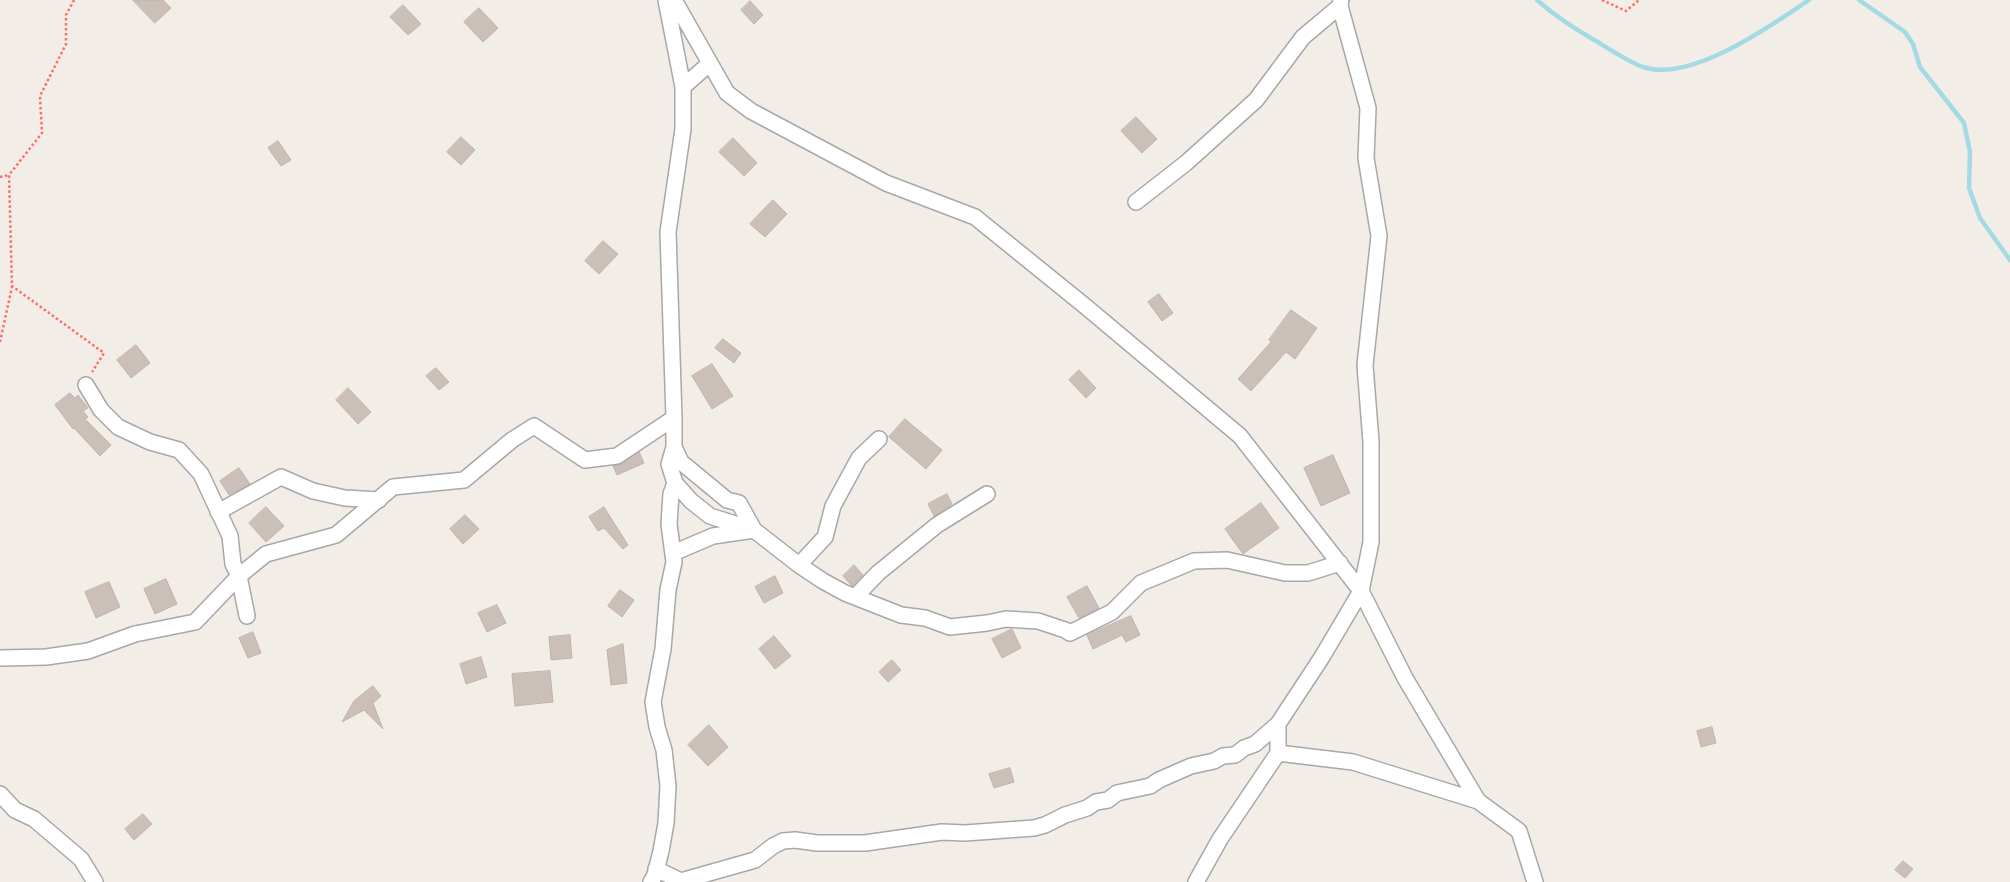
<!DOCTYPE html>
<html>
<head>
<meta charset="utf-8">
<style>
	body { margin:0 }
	canvas { display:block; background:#f2eee7 }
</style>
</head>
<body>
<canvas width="2010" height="882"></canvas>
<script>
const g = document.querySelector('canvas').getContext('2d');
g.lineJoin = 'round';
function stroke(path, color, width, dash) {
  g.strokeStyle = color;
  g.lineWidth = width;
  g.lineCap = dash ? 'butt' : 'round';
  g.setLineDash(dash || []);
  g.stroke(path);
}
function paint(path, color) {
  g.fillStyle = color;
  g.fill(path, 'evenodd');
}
const stream = new Path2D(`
	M1537,0C1555,16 1575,29 1596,41C1611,50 1627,61 1643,67C1691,83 1770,26 1809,0
	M1859,0L1905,32L1913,44L1920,67L1964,123L1970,152L1969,188L1980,218L2010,260`);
const building = new Path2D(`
	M133,0H163L171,8L155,23Z
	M750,1L763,15L754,24L741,10Z
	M403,5L421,24L408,35L390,17Z
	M479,8L498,28L483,42L464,22Z
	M1136,117L1157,139L1142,153L1121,131Z
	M461,137L475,150L461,165L447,152Z
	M733,138L757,163L744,176L719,152Z
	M278,141L291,160L281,166L268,148Z
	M773,200L787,214L765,237L750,224Z
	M603,241L618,254L599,274L585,261Z
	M1159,294L1173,313L1162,321L1148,302Z
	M1291,310L1317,328L1295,359L1286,352L1251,391L1238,379L1271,342L1269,340Z
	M723,339L741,353L734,363L715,348Z
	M136,345L150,363L131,378L117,360Z
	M712,364L733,396L712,409L692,376Z
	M436,368L449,382L439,390L426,376Z
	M1079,370L1096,388L1086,398L1069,380Z
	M348,388L371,412L358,424L336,400Z
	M70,393L75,398L78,395L88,408L83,411L88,417L85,419L111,445L100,456L74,428L73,429L55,405Z
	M905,419L942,450L926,469L889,437Z
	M639,452L644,463L617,475L613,466L622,464Z
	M1333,455L1350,493L1321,506L1304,468Z
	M239,468L250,484L229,495L220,481Z
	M947,494L952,504L934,516L928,504Z
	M1261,503L1279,528L1243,554L1225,529Z
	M266,507L284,526L266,542L249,523Z
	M604,507L628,545L623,549L604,528L598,531L589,517Z
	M465,515L479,529L463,544L450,529Z
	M854,565L863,575L852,586L843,576Z
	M775,576L783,593L764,603L755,587Z
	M166,579L177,604L155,614L144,589Z
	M109,582L120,607L96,618L85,592Z
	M1087,586L1099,608L1079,618L1067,597Z
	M620,590L634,600L622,617L608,606Z
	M497,605L506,623L487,632L478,613Z
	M1131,616L1140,635L1126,642L1122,635L1093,649L1087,635Z
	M1012,629L1021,648L1002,658L992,639Z
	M253,632L261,653L248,658L239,638Z
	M570,635L572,658L551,660L549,637Z
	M774,636L791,656L775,669L759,649Z
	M623,644L627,683L611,685L607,650Z
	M481,657L487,677L466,684L460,664Z
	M892,660L901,670L888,682L879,672Z
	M550,671L553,702L515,706L512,674Z
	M373,686L381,696L373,703L383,729L364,710L342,722L354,701Z
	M709,725L728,747L708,766L688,745Z
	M1712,727L1716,743L1701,747L1697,731Z
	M1010,768L1014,782L994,788L989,774Z
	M143,814L152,824L134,840L125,829Z
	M1903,861L1913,869L1905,878L1895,870Z`);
const path = new Path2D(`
	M74,0L66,15V44L40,96L42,133L9,175L12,286L104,353L92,372
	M1602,0L1626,11L1639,0
	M0,177L9,175
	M0,342L12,287`);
const street = new Path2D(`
	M666,0L683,87
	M674,0L727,93L751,111L886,183L975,217L1085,306L1240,436L1361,591L1405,678L1478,801L1519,831L1535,882
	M1136,202L1186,163L1256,100L1303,37L1340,6
	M86,385L101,410L118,427L150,442L179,450L201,474L230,536L233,564L239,576L247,616
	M674,418V447L669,464L675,483L691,501L710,516L754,530L799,565L823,581L845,593L901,615L925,618L950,627L987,623L1006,619L1038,621L1065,630L1070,633L1112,612L1141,583L1194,561L1227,560L1285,573H1308L1340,563
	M218,512L281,477L313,491L345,498L379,500
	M673,553L713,536L754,530L739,503L727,500L681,462L674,447
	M799,565L825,537L833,506L859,458L879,439
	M855,597L878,573L937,525L987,494
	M0,658L46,657L88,651L135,634L195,622L239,576L266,554L336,535L393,487L464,480L512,440L534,426L585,460L617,456L674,418L668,232L683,129V87L710,63
	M1278,753V724L1322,657L1361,591L1371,542V442L1365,365L1379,236L1366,158L1368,108L1340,6L1341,0
	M0,794L15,810L34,819L81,859L95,882
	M656,869L681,881L755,860L773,846L783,841L795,840L817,843H865L942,832L965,833L1034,828L1045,825L1065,815L1087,808L1096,802L1108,800L1117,793L1150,786L1159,780L1191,766L1214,761L1223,756L1235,755L1244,748L1255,744L1278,724
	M651,882L655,875L661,851L666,823L668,786L664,750L657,727L653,702L663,649L668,590L674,562L669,524L671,494L675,483
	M1196,882L1220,839L1278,753L1353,762L1478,801`);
stroke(stream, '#a4dae3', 4.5);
paint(building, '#cbbfba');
stroke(building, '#c5b2a8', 1);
stroke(street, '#a8a8a8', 18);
stroke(path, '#ff6e6b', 2.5, [2.5, 2.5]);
stroke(street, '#fff', 15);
</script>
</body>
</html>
